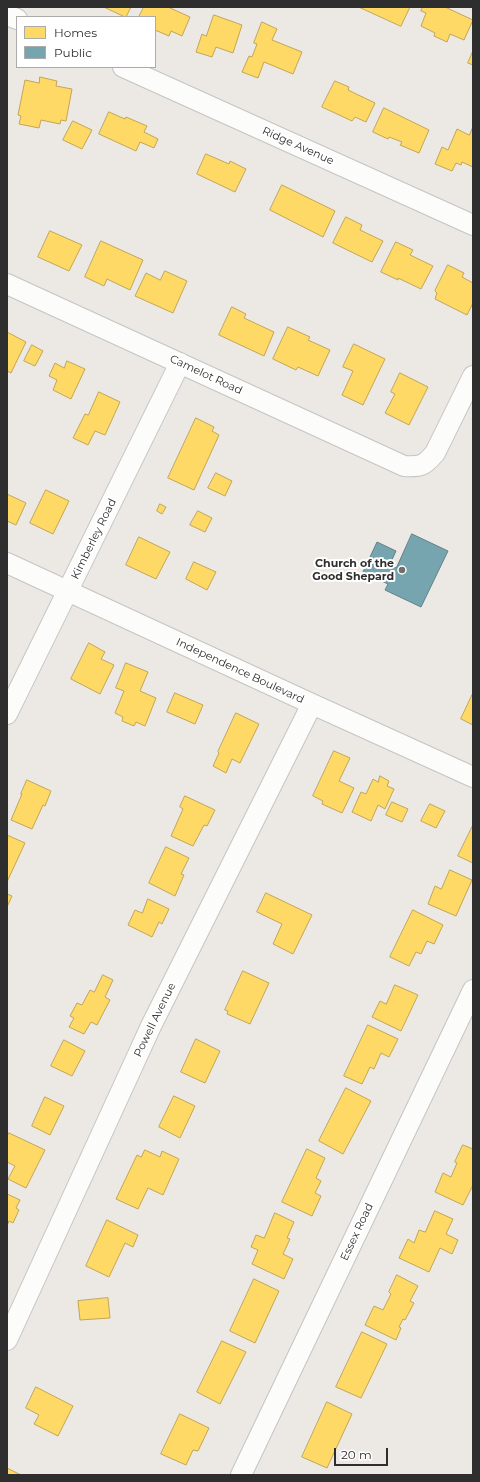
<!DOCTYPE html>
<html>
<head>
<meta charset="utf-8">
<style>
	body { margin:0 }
	#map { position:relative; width:480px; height:1482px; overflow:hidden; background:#ece8e4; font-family:Montserrat,sans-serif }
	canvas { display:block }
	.frame { position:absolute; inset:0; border:8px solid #2e2e2e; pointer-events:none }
	.legend { position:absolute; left:16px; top:16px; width:140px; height:52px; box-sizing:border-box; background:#fff; border:1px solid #ababab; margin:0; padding:5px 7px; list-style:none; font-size:12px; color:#2e2e2e }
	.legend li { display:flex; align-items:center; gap:8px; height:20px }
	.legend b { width:20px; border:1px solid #ababab }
	.scale { position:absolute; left:334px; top:1448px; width:54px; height:18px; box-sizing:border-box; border:2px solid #2e2e2e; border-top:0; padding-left:5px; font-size:12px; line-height:14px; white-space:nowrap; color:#2e2e2e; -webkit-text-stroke:3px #fff; paint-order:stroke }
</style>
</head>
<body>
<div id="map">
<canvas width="480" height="1482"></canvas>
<div class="frame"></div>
<ul class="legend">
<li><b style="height:11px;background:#ffd966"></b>Homes</li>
<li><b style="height:11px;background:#76a5af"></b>Public</li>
</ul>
<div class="scale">20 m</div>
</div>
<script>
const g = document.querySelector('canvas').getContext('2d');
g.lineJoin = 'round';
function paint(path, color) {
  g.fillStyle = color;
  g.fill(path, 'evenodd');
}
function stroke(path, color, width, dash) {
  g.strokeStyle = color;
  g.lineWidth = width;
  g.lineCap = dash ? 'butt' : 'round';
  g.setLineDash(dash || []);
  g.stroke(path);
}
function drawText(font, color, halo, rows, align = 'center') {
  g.font = font + ' Montserrat,sans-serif';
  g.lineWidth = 4;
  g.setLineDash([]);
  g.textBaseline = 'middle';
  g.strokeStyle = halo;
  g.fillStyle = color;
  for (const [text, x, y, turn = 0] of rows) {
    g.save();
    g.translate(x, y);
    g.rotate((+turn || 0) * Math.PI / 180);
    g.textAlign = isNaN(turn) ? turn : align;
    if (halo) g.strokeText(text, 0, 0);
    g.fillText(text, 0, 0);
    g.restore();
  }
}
const homes = new Path2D(`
	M104,7H131L126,17Z
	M144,7H168L190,17L182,36L171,31L169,36L155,30V17H139Z
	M359,7H410L401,26Z
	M423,7H445L473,20L464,40L450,34L447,42L434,36L435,33L421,26L426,13L421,11Z
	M214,15L242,25L233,53L216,47L212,57L196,52L202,34L206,36Z
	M262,22L277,29L272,40L302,52L293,74L264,62L258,78L242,72L249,56L252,57L257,44L254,43Z
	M473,51V65L468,63Z
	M40,77L57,81L56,86L72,89L66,121L61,120L60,124L41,120L39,128L19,124L21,116L18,115L25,80L39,83Z
	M335,81L349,87L348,90L375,103L366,122L355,117L352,121L322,107Z
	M384,108L429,130L419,153L400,145L402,142L389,137L388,139L373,132Z
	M109,112L125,119L126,117L147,126L144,132L158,139L154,148L140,142L136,151L99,134Z
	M73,121L92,130L82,149L63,140Z
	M473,127V167L462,162L461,165L456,163L452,171L435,164L442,147L448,150L457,129L469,135Z
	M206,154L229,164L230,161L246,169L235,192L197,174Z
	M282,185L335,211L323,237L270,210Z
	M346,217L362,225L360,230L383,241L372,262L333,243Z
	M50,231L82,245L69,271L38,257Z
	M101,241L143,260L130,290L107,279L104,286L85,277Z
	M396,242L413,250L410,255L433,266L421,289L398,278V280L381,272Z
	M448,265L464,273L462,277L473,283V303L467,315L435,299L437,293L435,291Z
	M165,271L187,281L173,313L135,296L146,273L160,280Z
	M232,307L246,314L244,318L274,332L264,356L219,335Z
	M288,327L310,337L308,340L330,350L318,376L298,367L296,370L273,359Z
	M7,332L26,342L11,373L7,371Z
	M354,344L385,359L363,405L342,395L353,371L343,367Z
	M32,345L43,351L35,366L24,361Z
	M67,361L85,369L71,399L53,390L57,380L49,376L55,363L64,368Z
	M400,373L428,387L409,425L385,413L395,394L391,392Z
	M99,392L120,402L105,435L95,431L88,445L73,438L85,414L88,415Z
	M196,418L214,427L212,431L219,435L194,490L168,478Z
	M216,473L232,481L225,496L208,488Z
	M46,490L69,501L53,534L30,523Z
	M7,494L26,503L16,525L7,521Z
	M160,504L166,507L162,514L157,511Z
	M198,511L212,518L205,532L190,525Z
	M139,537L170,552L156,579L126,565Z
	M194,562L216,572L207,590L186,579Z
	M89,643L105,652L101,659L114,665L100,694L71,679Z
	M126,663L148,672L140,691L156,698L145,726L136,722L134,726L122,721L123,717L115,713L124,691L116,688Z
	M175,693L203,705L195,724L167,712Z
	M473,693V725L461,719Z
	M236,713L259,724L240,763L232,759L226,773L213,766L219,753L218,752Z
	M334,751L350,758L339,781L354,788L342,813L322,804L323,801L313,796Z
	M380,776L389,781L387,786L394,789L385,809L378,805L371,821L352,812L361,792L366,794L373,779L378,782Z
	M27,780L51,791L45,806L43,805L32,829L11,820L22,794H21Z
	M185,796L215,810L207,826L204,825L193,846L171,836L183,809L180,807Z
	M392,802L408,809L402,822L386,815Z
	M430,804L445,811L436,828L421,821Z
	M473,825V863L458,856Z
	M7,835L25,843L7,882Z
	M166,847L189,858L181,874L184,875L175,896L149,883Z
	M450,870L472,880L456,916L428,904L435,886L441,889Z
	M266,893L312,915L293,954L273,944L282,924L257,912Z
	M7,894L12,896L7,907Z
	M148,899L169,909L162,924L159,922L152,937L128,925L135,910L142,913Z
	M413,910L443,925L434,944L427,941L421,954L416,952L409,966L390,957Z
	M243,971L269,983L250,1024L227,1014L228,1011L225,1010Z
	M103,975L113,980L105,997L110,1000L97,1025L91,1022L84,1034L69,1027L74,1018L70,1016L77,1003L82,1005L90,990L94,992Z
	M395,985L418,995L401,1031L372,1017L380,1001L386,1004Z
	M368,1025L398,1039L389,1057L381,1053L374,1069L370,1067L362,1084L344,1076Z
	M196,1039L220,1051L205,1083L181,1072Z
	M64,1040L85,1051L72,1076L51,1066Z
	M346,1088L371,1101L343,1154L319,1141Z
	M174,1096L195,1106L180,1138L159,1127Z
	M45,1097L64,1106L50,1135L32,1126Z
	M9,1133L45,1150L26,1188L8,1179L15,1166L7,1162V1137Z
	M463,1145L473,1149V1185L463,1205L435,1192L443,1173L451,1177L457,1163L455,1162Z
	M307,1149L325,1158L316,1178L321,1181L315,1193L321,1196L312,1216L282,1202Z
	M145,1150L160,1157L162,1151L179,1159L163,1195L148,1188L138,1209L116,1199L137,1155L141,1157Z
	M7,1194L20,1200L16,1208L19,1210L13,1223L9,1221L7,1226Z
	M435,1211L453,1219L446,1234L458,1240L452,1254L440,1248L429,1272L399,1258L408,1239L414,1243L419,1230L425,1232Z
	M275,1213L294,1222L287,1238L290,1239L283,1254L293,1259L284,1279L252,1264L258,1250L251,1247L256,1235L264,1238Z
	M107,1220L138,1235L133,1247L125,1243L109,1277L86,1266Z
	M397,1275L418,1286L410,1301L414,1303L405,1320L403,1319L399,1327L401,1328L396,1340L365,1325L374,1306L383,1310L391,1294L389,1292Z
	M254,1279L279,1291L255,1343L230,1331Z
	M108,1298L110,1318L80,1320L78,1301Z
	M362,1332L387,1344L361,1398L336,1387Z
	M222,1341L246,1352L220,1404L197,1392Z
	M36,1387L73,1406L58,1436L34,1424L39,1415L26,1408Z
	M327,1402L352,1414L327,1468L302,1457Z
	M180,1414L209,1428L198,1451L193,1450L186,1465L161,1454Z
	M7,1468L21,1475H7Z`);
const public = new Path2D(`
	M412,534L448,551L421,607L385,590L388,584L363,572L377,542L396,551L390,564L396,568Z`);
const street = new Path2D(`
	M7,15L17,19
	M123,67L473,225
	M7,284L404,466C421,467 424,466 435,453L473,376
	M7,563L312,704L473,777
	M7,714L180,363
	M7,1340L151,1026L312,704
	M241,1475L473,990`);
const markers = [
	[402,570,4,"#706f6e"]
];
const streetNames = [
	["Ridge Avenue",298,146,24],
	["Camelot Road",206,375,25],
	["Kimberley Road",94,539,-64],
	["Independence Boulevard",240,671,25],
	["Powell Avenue",155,1020,-64],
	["Essex Road",357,1232,-65]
];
const poiNames = [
	["Church of the",394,564],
	["Good Shepard",394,577]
];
paint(homes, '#ffd966');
stroke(homes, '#c0a655', 1);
paint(public, '#76a5af');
stroke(public, '#608188', 1);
stroke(street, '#c5c4c5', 22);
stroke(street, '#fcfcfb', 20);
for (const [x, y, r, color] of markers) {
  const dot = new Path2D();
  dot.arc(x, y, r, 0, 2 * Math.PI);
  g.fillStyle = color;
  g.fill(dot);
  stroke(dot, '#fff', 1.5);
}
drawText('11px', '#2e2e2e', '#fff', streetNames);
drawText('bold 11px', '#2e2e2e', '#fff', poiNames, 'right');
</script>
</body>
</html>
